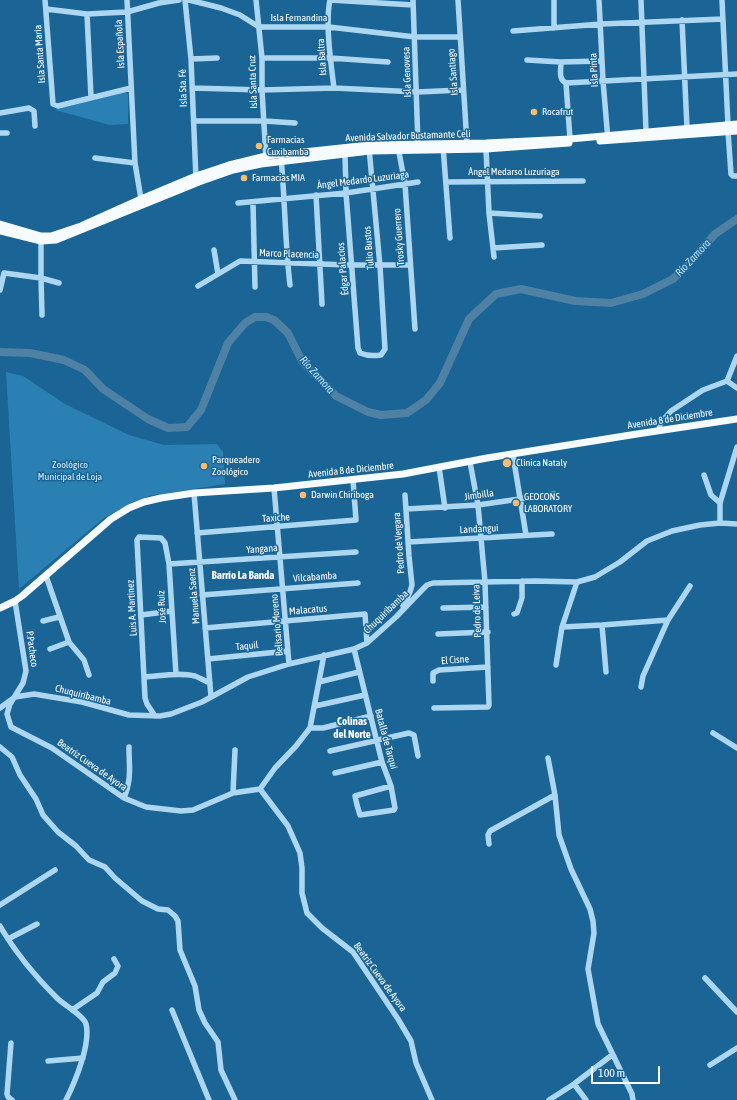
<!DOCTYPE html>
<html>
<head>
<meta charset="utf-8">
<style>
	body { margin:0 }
	#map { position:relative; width:737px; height:1100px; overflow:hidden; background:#1a6596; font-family:"Asap Condensed",sans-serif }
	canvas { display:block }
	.scale { position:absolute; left:591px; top:1066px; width:69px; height:18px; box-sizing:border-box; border:2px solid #fff; border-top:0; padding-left:5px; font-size:12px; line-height:14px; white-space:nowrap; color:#fff; -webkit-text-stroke:3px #1a6596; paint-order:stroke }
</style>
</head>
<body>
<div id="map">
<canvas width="737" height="1100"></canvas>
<div class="scale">100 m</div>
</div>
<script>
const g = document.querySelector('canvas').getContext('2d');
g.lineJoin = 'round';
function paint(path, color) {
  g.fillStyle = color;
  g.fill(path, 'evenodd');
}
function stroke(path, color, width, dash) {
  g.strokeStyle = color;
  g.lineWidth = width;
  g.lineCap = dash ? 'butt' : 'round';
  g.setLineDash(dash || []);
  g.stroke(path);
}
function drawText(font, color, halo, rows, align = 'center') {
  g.font = font + ' "Asap Condensed",sans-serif';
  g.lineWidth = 3;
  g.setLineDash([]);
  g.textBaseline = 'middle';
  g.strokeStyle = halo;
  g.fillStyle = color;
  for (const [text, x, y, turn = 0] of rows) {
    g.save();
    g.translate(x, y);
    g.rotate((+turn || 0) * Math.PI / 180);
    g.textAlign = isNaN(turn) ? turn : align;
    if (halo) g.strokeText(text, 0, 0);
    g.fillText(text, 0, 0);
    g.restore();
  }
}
const green = new Path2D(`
	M125,92L128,94V124L110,125L55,110Z
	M6,372L23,376L65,404L129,435L164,445L217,444L223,452L225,484L149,496L129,504L104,518L19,589Z`);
const river = new Path2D(`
	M0,352L30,353L64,360L85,370L103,389L148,419L168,428L187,427L201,410L228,343L245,323L255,317H266L274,320L288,333L302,361L336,396L368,412L381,415L407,413L426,400L440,383L469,319L496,294L521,289L575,301L611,303L643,294L673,279L684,269L715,234L737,219`);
const minor = new Path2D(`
	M45,0L53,104L58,106L131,88
	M127,0L135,163L141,199
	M185,0L191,59L196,179
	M189,0L221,8L240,15L259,27H329L415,37H460
	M256,0L262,58V90L266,159
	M330,0C325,23 331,64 334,88
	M330,0L413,5
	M413,0L418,144
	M458,0L467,144
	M554,0V28
	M599,0L603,81L608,140
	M641,0L646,131
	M722,0L728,125
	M46,9L87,14L127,12L159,3L179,0
	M87,14L91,97
	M682,20L687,128
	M513,31L601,24L723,19
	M262,58H330L388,62
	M191,59L217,58
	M527,60L561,62L602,61
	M561,62C561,70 558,79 566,83
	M192,88L262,90L334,88L417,92L463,90
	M0,113L29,108L34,111L35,126
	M194,121H264L295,123
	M728,131L731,174L733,176H737
	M0,133H7
	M570,139L566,83L737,74
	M443,146L450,238
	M398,147L405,184L415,329
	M486,149L489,213L494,257
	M345,155L346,193L358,348L360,353C367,356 374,356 381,355L385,349L380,266L369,148
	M281,157C285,200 285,243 290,285
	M95,158L135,163
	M446,182L583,181
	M316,195L322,304
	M238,203L346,193L418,182
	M253,203L255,287
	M489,213L540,216
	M493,248L542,245
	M214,250L218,274
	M198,286L240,261L348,265H410
	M0,290L4,273L41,278V238
	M42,315L41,278L59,283
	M727,381L737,388
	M659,430L660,424L663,420L671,411L703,390L727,381L737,356
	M513,455L526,535
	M439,467L445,508
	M704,475L711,495L720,503
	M274,488L289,664
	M194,493L211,697
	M406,509L478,505L554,494
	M720,523V503L737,447
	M197,533L356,520L353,480
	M408,542L552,534
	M169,564L356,552
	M46,576L69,642L84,660L89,675
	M202,595L358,583
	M15,601L26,671L23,683L10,704L7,714L11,727L52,748L124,798L146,807L181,811L193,810L233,793L260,789L288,826L300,853L302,868V893L307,913L322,928L353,952L398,1019L411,1041L416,1063L432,1100
	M403,606L410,592L412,585L409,556L405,495
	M443,608L486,607
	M514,614L517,613L522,598V581
	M141,615L172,611
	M43,621L59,617
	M562,627L602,625
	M205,628L365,614L367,643
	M438,634L488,632
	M50,649L69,642
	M354,649L382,762L391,786L395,808L394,810L360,815L357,805L355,796L391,786
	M208,659L288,651
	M556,665L562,627L577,582
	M606,672L602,625L668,620L690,586
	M144,677C161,676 179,672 195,676C200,678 205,681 210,683
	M433,681V673L439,670L488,667
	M319,682L359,672
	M641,687L643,676L668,620
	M315,706L365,695
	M0,708L15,697L34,694L82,702L129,715L160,716L171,714L202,702L248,677L289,664L354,649L367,643L396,617L422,590L427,585L433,583L535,581L577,582L595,577L620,562L647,541L672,531L700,525L720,523L737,524
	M434,708L488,707L489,705L485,582L478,505L470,462
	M155,716L147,704L145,698L137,540L139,537L161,538L165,543L169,564L176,674
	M310,728H323L371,716
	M713,733L737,748
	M0,747L12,757L20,775L36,799L43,815L58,832L76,846L89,860L105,867L115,878L142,901L158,909L168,910L175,916L178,921L180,950L195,986L199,1010L205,1023L218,1042L221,1070L235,1100
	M330,751L409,733L414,735L418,756
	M548,758L555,795L559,835L571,869L590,909L593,921L594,933L588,969L598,1024L632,1094L633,1100
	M335,773L382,762
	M260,789L275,768L296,746L310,728L324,655
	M233,793L235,750
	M124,798C132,778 129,768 129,747
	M489,844L488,835L490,831L555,795
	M0,905L55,870
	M0,926C15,952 36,977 57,998C64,1005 84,1016 86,1024C91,1044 75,1082 66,1100
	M8,939L37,924
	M705,978L737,1012
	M72,1010L97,993L103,982L115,973L118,966L114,959
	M172,1010L209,1100
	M11,1043L7,1094L8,1097L12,1100
	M48,1061L83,1058
	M710,1065L737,1048
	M574,1084L586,1100
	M549,1100L574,1084L612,1055`);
const major = new Path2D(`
	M600,141L737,131
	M0,224L41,236H51L81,226L141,199L196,176L229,165L266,156L369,145L486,143L570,139L737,124
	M0,231L41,241L56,240L199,182L233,170L261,164L370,151L486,149L569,143
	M0,608L15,601L22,596L111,519L129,508L144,502L161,498L194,493L274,488L403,474L487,458L637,434L737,419`);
const markers = [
	[534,112,4,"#ffbc6c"],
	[259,146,4,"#ffbc6c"],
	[244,178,4,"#ffbc6c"],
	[507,463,5,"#ffbc6c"],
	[204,466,4,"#ffbc6c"],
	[303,495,4,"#ffbc6c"],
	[516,503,4,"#ffbc6c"]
];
const streetNames = [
	["Isla Fernandina",299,18],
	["Isla Española",120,44,-93],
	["Isla Santa María",40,54,-94],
	["Isla Baltra",322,57,-94],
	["Isla Pinta",594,70,-93],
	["Isla Genovesa",407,72,-92],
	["Isla Santiago",453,72,-94],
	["Isla Santa Cruz",253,82,-92],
	["Isla Sta. Fé",183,88,-92],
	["Avenida Salvador Bustamante Celi",408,136,-2],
	["Ángel Medarso Luzuriaga",514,172],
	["Ángel Medardo Luzuriaga",363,180,-7],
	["Trosky Guerrero",399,237,-94],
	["Tulio Bustos",369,248,-95],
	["Marco Placencia",289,254,2],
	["Édgar Palacios",343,269,-95],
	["Avenida 8 de Diciembre",670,419,-9],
	["Avenida 8 de Diciembre",351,470,-6],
	["Jimbilla",479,495,-8],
	["Taxiche",276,518,-4],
	["Landangui",479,529,-3],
	["Pedro de Vergara",399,543,-94],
	["Yangana",262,549,-4],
	["Vilcabamba",315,577,-4],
	["Manuela Saenz",194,596,-95],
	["José Ruiz",162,607,-93],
	["Luis A. Martinez",132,608,-93],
	["Malacatus",308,610,-5],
	["Pedro de Leiva",477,611,-92],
	["Chuquiribamba",386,612,-44],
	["Belisario Moreno",277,625,-95],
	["Taquil",247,646,-6],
	["P.Pacheco",32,649,82],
	["El Cisne",455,660,-4],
	["Chuquiribamba",83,695,14],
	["Batalla de Tarqui",386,739,75],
	["Beatriz Cueva de Ayora",92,765,35],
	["Beatriz Cueva de Ayora",380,977,54]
];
const poiNames = [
	["Rocafrut",542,112],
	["Farmacias",267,140],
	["Cuxibamba",267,152],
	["Farmacias MIA",252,178],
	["Parqueadero",212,460],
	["Zoológico",212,472],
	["Clínica Nataly",516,463],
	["Darwin Chiriboga",311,495],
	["GEOCONS",524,497],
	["LABORATORY",524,509]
];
const parkNames = [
	["Zoológico",70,465],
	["Municipal de Loja",70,477]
];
const waterNames = [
	["Río Zamora",693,258,-47],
	["Río Zamora",317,375,48]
];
const neighbourhoodNames = [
	["Barrio La Banda",243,576],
	["Colinas",352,722],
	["del Norte",352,735]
];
paint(green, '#2a7fb3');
stroke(river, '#4e81a3', 8);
stroke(minor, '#add7f0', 5.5);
stroke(major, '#f6fbff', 7);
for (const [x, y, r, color] of markers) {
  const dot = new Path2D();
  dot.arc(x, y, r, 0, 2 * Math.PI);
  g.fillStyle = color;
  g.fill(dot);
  stroke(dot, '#1a6596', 1.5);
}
drawText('10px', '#fff', '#1a6596', streetNames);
drawText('10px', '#fff', '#1a6596', poiNames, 'left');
drawText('10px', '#d4ecfb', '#1a6596', parkNames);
drawText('italic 11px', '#bae0f7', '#1a6596', waterNames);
drawText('bold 11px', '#fff', '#1a6596', neighbourhoodNames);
</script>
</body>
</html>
